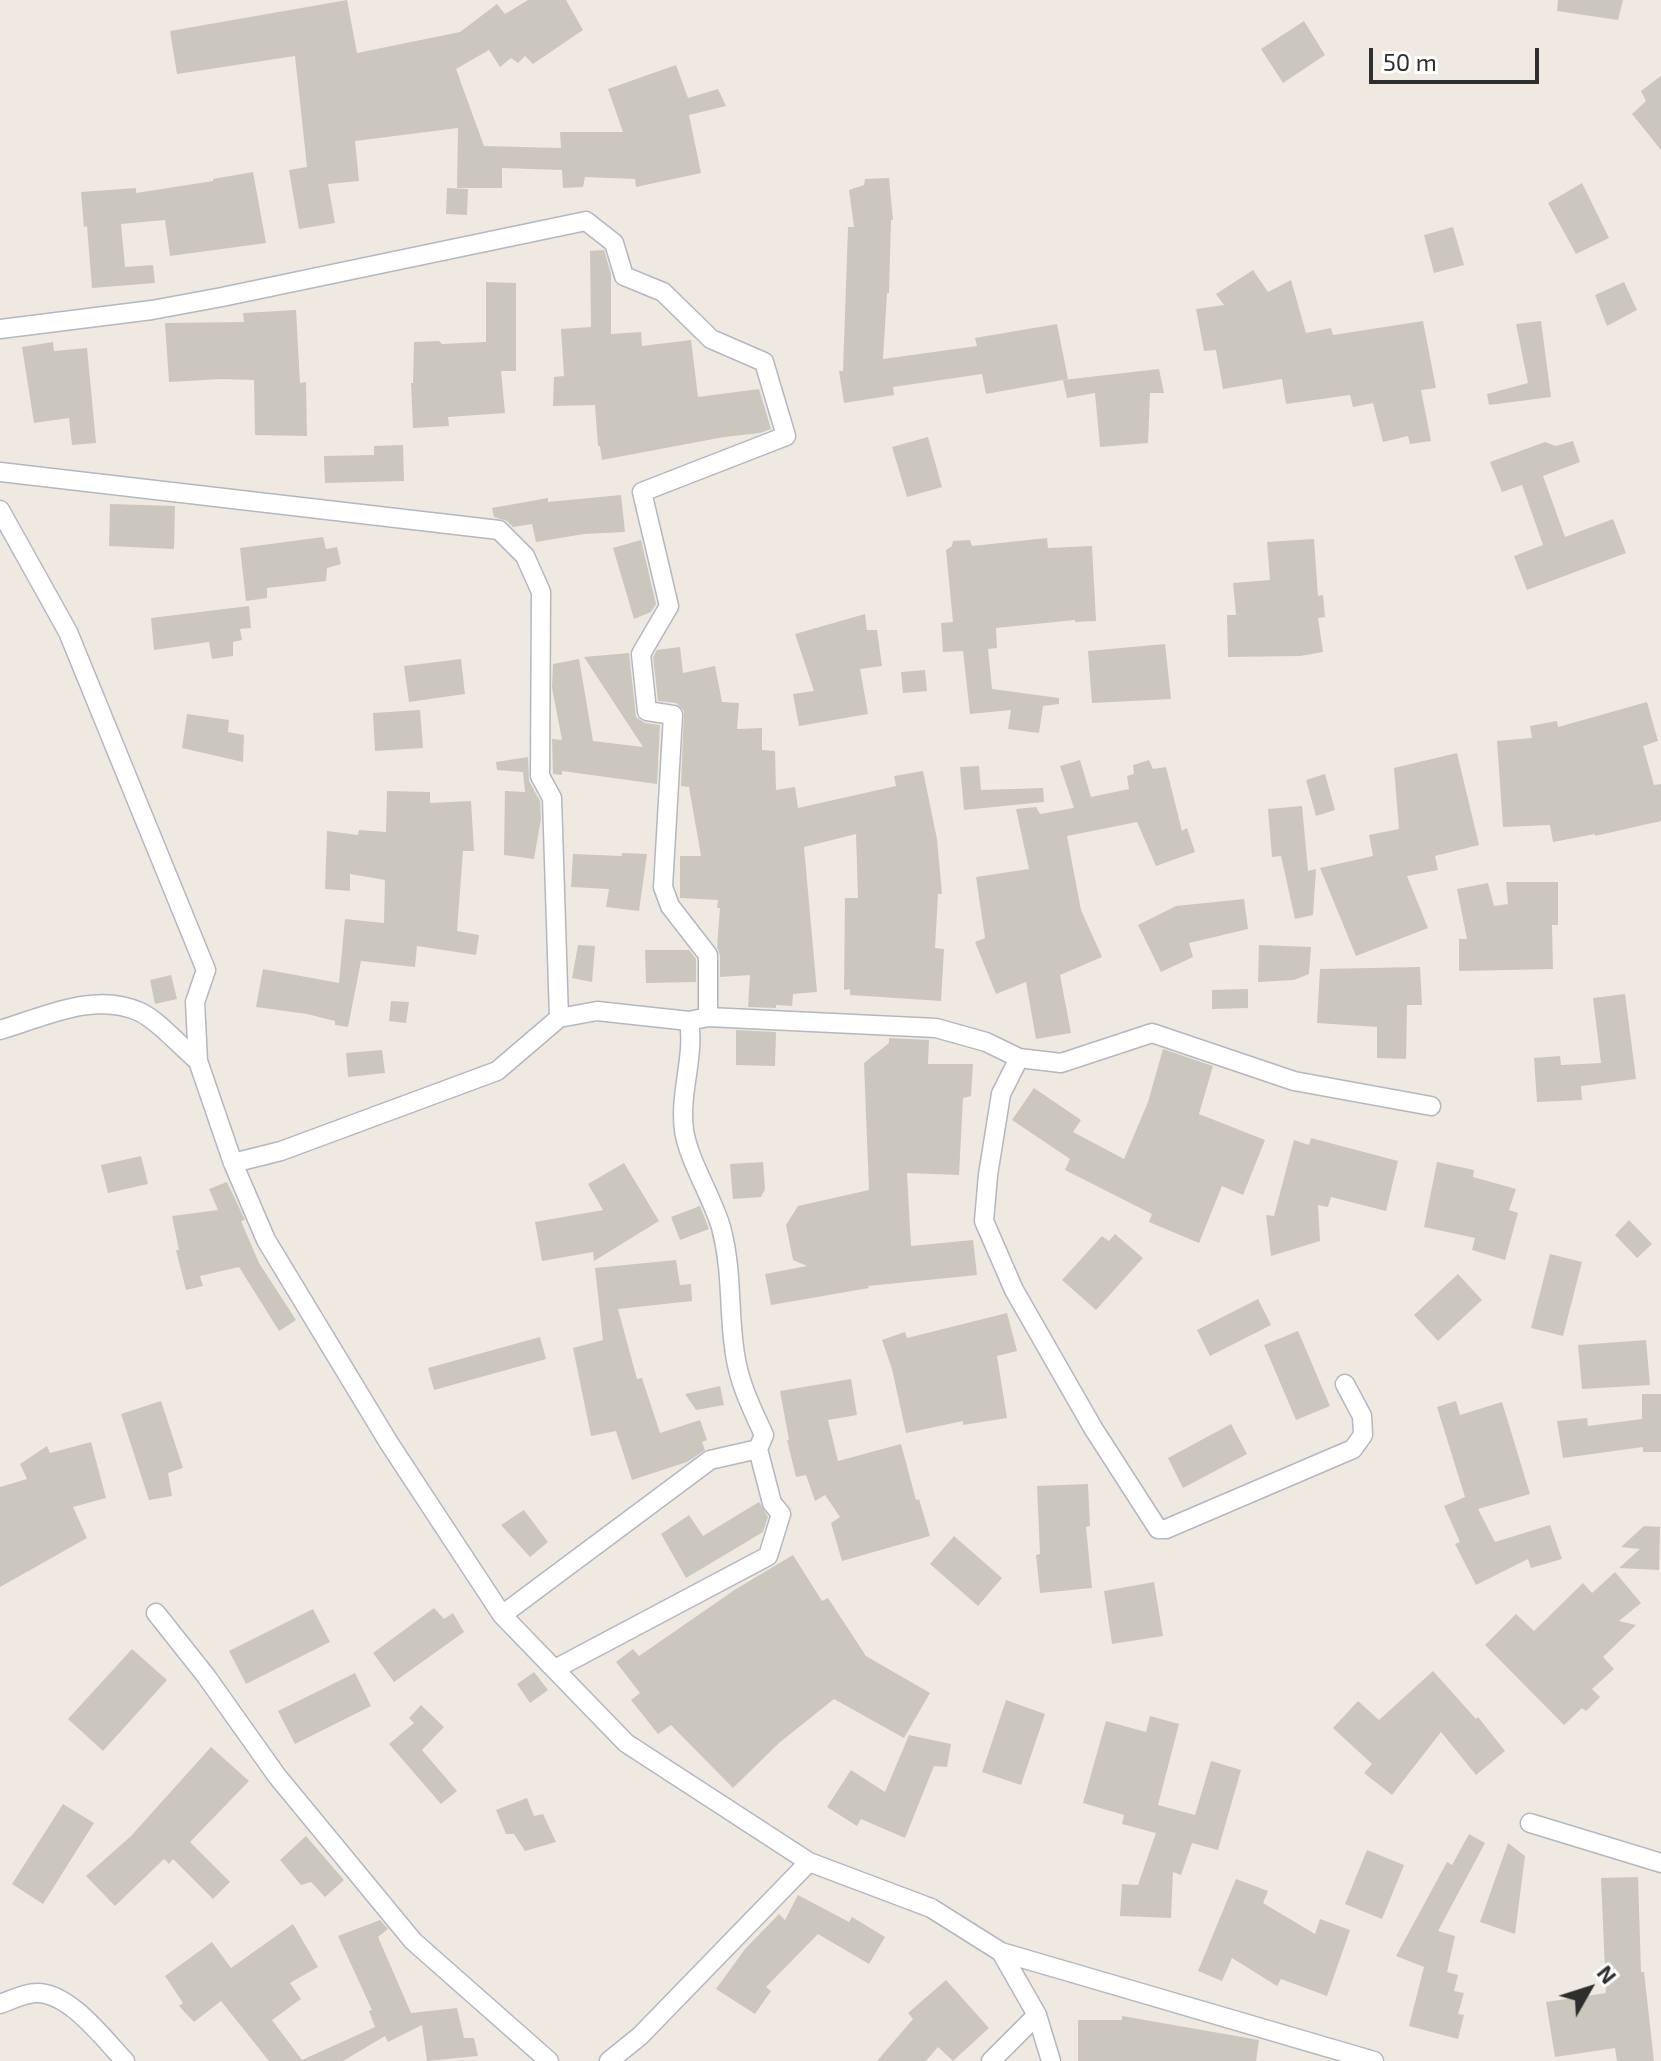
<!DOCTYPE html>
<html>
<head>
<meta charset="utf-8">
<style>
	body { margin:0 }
	#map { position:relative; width:1661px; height:2061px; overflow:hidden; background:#efe9e1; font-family:"Exo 2",sans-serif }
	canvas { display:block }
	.north { position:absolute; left:1549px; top:1949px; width:80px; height:80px; -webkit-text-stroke:6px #fff; paint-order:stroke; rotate:51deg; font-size:22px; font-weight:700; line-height:32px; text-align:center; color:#2e2e2e }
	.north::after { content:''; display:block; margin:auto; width:28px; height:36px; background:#2e2e2e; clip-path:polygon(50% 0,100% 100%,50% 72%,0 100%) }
	.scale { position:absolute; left:1369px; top:48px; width:170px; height:36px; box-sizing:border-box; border:4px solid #2e2e2e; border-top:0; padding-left:10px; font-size:24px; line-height:28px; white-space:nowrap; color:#2e2e2e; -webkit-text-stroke:6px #fff; paint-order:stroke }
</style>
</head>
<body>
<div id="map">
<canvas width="1661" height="2061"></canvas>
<div class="north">N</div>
<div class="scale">50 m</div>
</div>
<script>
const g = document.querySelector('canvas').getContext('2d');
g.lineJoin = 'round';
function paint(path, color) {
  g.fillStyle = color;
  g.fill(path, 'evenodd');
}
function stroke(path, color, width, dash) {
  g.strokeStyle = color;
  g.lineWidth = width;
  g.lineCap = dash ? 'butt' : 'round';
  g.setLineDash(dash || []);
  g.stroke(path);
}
const building = new Path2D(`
	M347,0L357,53L460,32L497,4L505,14L528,0H566L583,30L533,64L525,56L518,63L511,58L500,67L489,50L456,69L484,146L561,148L560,132H623L608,89L676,65L688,98L718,89L726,106L689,115L701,173L636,187L635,179L585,177L583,187L563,188L562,170L502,168V188H457L458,128L355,141L359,181L328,184L335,223L299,229L289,170L307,167L295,56L177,74L170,31Z
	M1558,0H1623L1618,20L1557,11Z
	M1304,21L1325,55L1283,83L1261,49Z
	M1661,76V150L1632,114L1646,101L1641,91Z
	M253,172L266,243L170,256L165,220L121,224L125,267L153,265L155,283L92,288L87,226L84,227L81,192L136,188V193L213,181V179Z
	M889,178L893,220H891L889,293H887L883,359L977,346L975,338L1057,324L1068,379L986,394L982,374L893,387L894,395L844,403L839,371H843L848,227H854L849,190L864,185L865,179Z
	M1582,183L1609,238L1576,254L1548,203Z
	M447,188L468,189L467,215L446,214Z
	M1453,227L1464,265L1434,273L1424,235Z
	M604,250L611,274V334L641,332L642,346L691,340L698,397L759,389L771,429L760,433L724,437L602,460L600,446H598L595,405L553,406L554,377L564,376L561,329L591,327L590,251Z
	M1253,270L1268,292L1291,280L1306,333L1331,328L1333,335L1423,321L1436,388L1421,390L1431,441L1410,444L1408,436L1383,442L1373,403L1353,407L1350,395L1286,404L1282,379L1223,389L1216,350L1204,351L1196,309L1224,305L1216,294Z
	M486,282L516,283V371H501L505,413L448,417L449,426L413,428L411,383H413L414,342L439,341L442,344L486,342Z
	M1624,282L1637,310L1607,326L1595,295Z
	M296,310L300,383L306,382L307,436L255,435L254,380L221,379L169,382L165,323L244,322L243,313Z
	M1541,321L1551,397L1489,405L1487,394L1528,383L1516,324Z
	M53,342L54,351L87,348L96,443L72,445L69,418L34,423L22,347Z
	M1159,369L1164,393H1150L1148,443L1100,447L1095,393L1067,398L1063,380Z
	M928,437L942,487L907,497L892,447Z
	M1573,441L1580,462L1543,476L1565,537L1613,519L1626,553L1527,590L1514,556L1543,545L1522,485L1502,492L1490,462L1545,442L1556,446Z
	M403,445L404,481L325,483L324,456L374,455V446Z
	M621,495L625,532L584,534L536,542L532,524L513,527L507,521L494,517L492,508L548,498V502Z
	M110,504L175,506L174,549L109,546Z
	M323,537L326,549L337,547L341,564L327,568L326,581L267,588V598L246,601L240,548Z
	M1047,538L1048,548L1092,546L1096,621L1075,622V620L996,628L997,648L988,649L992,689L1059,698V704L1043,706L1039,733L1008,729L1011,710L970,714L963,651L943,652L941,623L953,622L946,550L952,546L953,541L970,540L972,546Z
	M1314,539L1318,596L1323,595L1325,617L1318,618L1323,652L1300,656L1228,657L1227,615H1236L1233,583L1270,580L1267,542Z
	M641,540L656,604L651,612L634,619L613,548Z
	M249,606L251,628L240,629L242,640L233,642V656L212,659L209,642L154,650L151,618Z
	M865,614L867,630H877L882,666L860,669L868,714L799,726L793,694L814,691L795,634Z
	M1165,644L1171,699L1092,703L1088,651Z
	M680,647L683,673L715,666L722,702L739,703L737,729L762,728V750L775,751L776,790L795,787L798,808L896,786L894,776L923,771L937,839L942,894H938L935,948L944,949L941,1001L850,995V989L844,990L845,898H858L856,834L804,847L817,992L793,994L792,1006L776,1005V1008L748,1007L750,975L720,977V955L717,947L720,908H717L718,900L680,898V856H701L689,787L681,786L684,711L676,703L658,701L653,657L657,650Z
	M629,653L636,717L645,723L660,725L657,784L562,771V775L553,774L552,739L562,740L552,688L553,664L579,659L593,741L643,747L584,657Z
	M461,659L465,694L409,702L404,666Z
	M925,670L927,691L903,693L901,672Z
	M1647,702L1658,741L1643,746L1654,785L1661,784V821L1595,836V834L1553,842L1550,825L1503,827L1497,741L1532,738L1530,726L1557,721L1558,727Z
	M420,710L423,748L375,751L373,713Z
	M187,714L229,720L228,732L244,735L243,762L182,748Z
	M1457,753L1479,845L1435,856L1438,870L1407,876L1428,928L1356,956L1320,868L1373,856L1369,835L1399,829L1394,768Z
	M528,757L529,781L540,801L541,819L534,859L504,855L505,791L525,792L523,772L497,770L496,762Z
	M1080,760L1091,797L1129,789L1127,776L1134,774L1133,765L1149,760L1153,769L1166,767L1182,831L1187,828L1195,852L1156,866L1137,822L1067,836L1081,910L1102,957L1060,975L1071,1033L1036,1039L1026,982L996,994L975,942L985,938L976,877L1029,869L1016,809L1036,807L1040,814L1074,808L1060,766Z
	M979,766L981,790L1043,788L1044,802L964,810L960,767Z
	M1325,774L1335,810L1316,816L1306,780Z
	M387,791L430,792V803L471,801L474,851H463L457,931L479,935L476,955L417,946L415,967L361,961L348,1027L335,1025V1021L307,1014L256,1007L263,969L339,983L345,919L384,923L385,880L350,874V891L325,889L327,831L358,835L359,830L386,832Z
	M1302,806L1308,871L1316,869L1313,915L1295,919L1281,856L1272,857L1268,809Z
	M622,853L647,854L639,911L606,907L609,889L571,887L573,854L622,856Z
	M1506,882H1558V925H1552L1553,969L1459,971V939H1467L1457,889L1488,883L1494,906L1508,904Z
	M1244,899L1248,929L1189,943L1193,957L1161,972L1138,925L1176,906Z
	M578,945L595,946L592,982L572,978Z
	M1259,945L1311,947L1309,974L1294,980L1258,982Z
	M645,950H689L696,959V982L646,983Z
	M1420,967L1422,1005H1407L1406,1059L1377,1058V1027L1317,1023L1320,969Z
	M171,975L177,999L155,1004L150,980Z
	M1248,989V1008L1212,1009V990Z
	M1625,994L1636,1079L1581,1086L1582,1100L1537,1102L1534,1058L1560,1056L1561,1065L1601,1063L1593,998Z
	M391,1001L409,1002L406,1023L389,1021Z
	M736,1030L776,1032L775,1066L736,1065Z
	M889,1038L929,1040L928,1064H973L971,1096L963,1098L959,1175L907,1173L911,1246L973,1240L977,1275L868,1286L869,1288L771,1305L765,1274L807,1266L793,1260L786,1225L798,1206L869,1190L864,1063L889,1043Z
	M1163,1049L1213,1066L1199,1114L1265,1140L1243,1195L1222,1186L1199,1243L1149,1222L1152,1214L1065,1170L1070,1159L1012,1120L1034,1088L1081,1120L1073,1132L1124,1159L1148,1102Z
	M382,1050L385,1073L348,1077L346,1053Z
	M1311,1138L1398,1161L1386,1211L1331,1197L1328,1207L1318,1205L1320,1241L1271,1256L1266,1215L1274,1216L1294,1140L1309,1145Z
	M141,1156L148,1184L108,1193L101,1165Z
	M763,1162L765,1189L761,1197L733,1199L730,1164Z
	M1437,1162L1474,1170L1473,1177L1516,1189L1509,1210L1518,1213L1505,1260L1472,1250L1475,1238L1424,1227Z
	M624,1163L659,1221L594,1261L593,1252L542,1261L535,1222L603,1210L588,1184Z
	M227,1182L245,1220L241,1221L259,1263L296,1320L279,1331L239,1267L200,1276L203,1286L186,1290L176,1250H179L172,1216L218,1210L209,1189Z
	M700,1206L709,1229L680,1240L671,1217Z
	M1629,1220L1652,1244L1637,1258L1615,1235Z
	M1115,1234L1143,1258L1096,1310L1062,1280L1102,1236L1109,1241Z
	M1550,1254L1582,1262L1563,1336L1531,1328Z
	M676,1260L680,1285L691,1284L692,1301L618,1309L637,1379L642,1378L660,1433L700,1420L707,1440L702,1442L705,1450L687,1462L632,1480L616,1431L591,1436L573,1348L603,1340L595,1268Z
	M1458,1274L1482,1300L1438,1341L1414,1315Z
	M1258,1299L1271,1325L1210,1356L1197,1330Z
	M1007,1313L1017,1351L997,1356L1007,1418L963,1425V1421L906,1433L892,1369L882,1340L905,1332L907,1338Z
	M1298,1331L1330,1406L1296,1420L1264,1345Z
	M540,1337L546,1359L434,1390L428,1368Z
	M1646,1340L1650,1385L1582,1389L1578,1345Z
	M851,1379L857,1415L828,1420L838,1461L901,1444L916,1500L919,1499L930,1536L842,1561L831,1523L840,1517L825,1495L815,1501L806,1475L796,1477L787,1440H789L780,1391Z
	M720,1386L724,1405L696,1410L685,1394Z
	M1642,1394H1661V1452H1643V1447L1563,1458L1557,1421L1587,1418L1588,1426L1642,1419Z
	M161,1401L183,1468L168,1473L172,1496L149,1500L121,1414Z
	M1456,1401L1460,1415L1502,1402L1530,1494L1478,1509L1495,1542L1550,1525L1562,1559L1531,1568L1528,1559L1476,1585L1455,1544L1460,1542L1444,1506L1465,1497L1437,1407Z
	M1231,1424L1247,1454L1183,1488L1168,1458Z
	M91,1442L106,1498L73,1507L87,1538L0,1587V1487L27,1479L20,1464L47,1446L50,1453Z
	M1088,1484L1090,1526L1086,1527L1092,1588L1040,1593L1036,1555L1040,1554L1037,1486Z
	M759,1502L768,1517L763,1532L686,1578L661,1534L689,1515L703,1536Z
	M524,1510L548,1542L530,1557L501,1525Z
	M1644,1526L1660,1527L1659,1570L1619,1568L1640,1549L1621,1547Z
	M954,1536L1002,1578L978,1606L930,1564Z
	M793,1555L822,1601L828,1598L866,1656L930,1693L904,1738L834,1699L779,1743L733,1788L671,1725L658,1734L631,1700L640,1693L616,1662L633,1649L639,1656L736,1589Z
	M1615,1572L1641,1603L1619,1621L1636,1625L1603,1657L1614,1669L1592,1689L1600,1697L1586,1711L1582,1708L1564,1725L1485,1645L1516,1614L1534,1631L1583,1583L1592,1593Z
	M1154,1582L1163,1636L1112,1644L1104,1591Z
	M434,1608L444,1619L453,1613L464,1632L394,1682L373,1653Z
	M313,1609L330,1642L246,1684L229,1651Z
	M132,1649L167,1680L103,1751L68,1719Z
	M1433,1671L1476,1719L1478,1717L1505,1751L1476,1775L1441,1732L1392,1795L1364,1773L1372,1764L1333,1728L1358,1701L1379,1720Z
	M534,1672L548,1690L530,1703L517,1684Z
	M355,1673L371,1706L295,1744L278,1711Z
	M1006,1700L1045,1714L1021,1785L982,1772Z
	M421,1705L444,1727L422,1750L457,1791L441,1804L389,1744L414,1723L409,1718Z
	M1150,1716L1179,1724L1158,1805L1195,1815L1211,1761L1241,1770L1218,1850L1192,1843L1181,1875L1173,1872L1171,1918L1120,1916L1122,1884L1138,1885L1156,1833L1122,1824L1124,1815L1083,1803L1106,1721L1146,1732Z
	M909,1735L951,1744L947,1767L934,1766L905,1838L861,1819L857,1826L827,1807L851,1770L885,1792Z
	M211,1747L249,1781L190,1842L230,1882L213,1899L173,1859L169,1864L164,1859L115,1906L86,1876L131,1836Z
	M527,1798L534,1816L543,1814L556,1842L525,1851L514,1834H506L496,1810Z
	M63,1804L94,1823L43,1904L12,1884Z
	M1469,1834L1485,1843L1438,1931L1455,1936L1447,1972L1458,1975L1454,1991L1464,1993L1458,2014L1464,2015L1458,2039L1409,2026L1424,1967L1396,1956L1447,1862L1452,1865Z
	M306,1836L344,1880L325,1897L311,1882L301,1885L280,1860Z
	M1508,1843L1525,1856L1515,1934L1480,1922Z
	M1367,1850L1404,1865L1382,1919L1345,1904Z
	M1638,1877L1641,1972H1644L1654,2061H1617L1615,2048L1555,2057L1546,2002L1606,1993L1601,1878Z
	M1236,1879L1268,1891L1263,1903L1315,1934L1320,1919L1350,1930L1327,1996L1281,1979L1277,1986L1232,1958L1222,1981L1198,1971Z
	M798,1895L849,1922L852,1917L885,1937L869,1964L818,1934L766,1987L771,1991L755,2014L716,1989L745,1949L779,1914L785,1920Z
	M380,1920L388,1929L378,1937L411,2013L457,2008L464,2038H474L478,2056L427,2061L422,2025L388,2042L385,2036L343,2061H269L221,2001L194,2022L179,2006L183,2003L165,1976L212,1942L231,1968L293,1924L318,1967L290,1983L301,1999L272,2020L302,2060L375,2027L369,2011L372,2010L338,1936Z
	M946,1980L989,2028L953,2061L938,2047L926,2061H877L913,2019L908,2013Z
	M1122,2016L1259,2040L1256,2061H1078V2020H1122Z`);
const minor = new Path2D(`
	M0,329L152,310L222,297L586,221L614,243L624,276L663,292L711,339L764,362L786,436L642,492L669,606L641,654L647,711L673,715L663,887L670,906L708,955V1017
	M0,472L499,530L525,556L541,592L540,776L552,798L559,1018
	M0,510L68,632L206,970L195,1002L198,1061L233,1163L266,1240L389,1443L502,1615L626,1743L809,1862L931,1908L1001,1952L1037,2015L1051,2061
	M0,1030C44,1017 95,991 140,1012C159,1021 181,1047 198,1061
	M1019,1058L1001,1094L988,1175L984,1221L1014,1290L1093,1428L1158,1529H1166L1353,1449L1363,1435L1362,1416L1345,1384
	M233,1163L281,1151L497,1071L559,1018L597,1011L689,1021L708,1017L936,1028L986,1042L1019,1058L1061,1063L1152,1033L1294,1081L1431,1106
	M156,1613L206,1676L277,1776L413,1941L549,2061
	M502,1615L710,1460L758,1449
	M555,1669L768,1556L781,1514L772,1503L758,1449L764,1435C752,1409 739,1383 735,1354C728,1310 733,1273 721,1227C712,1197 688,1159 684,1130C679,1093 695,1057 689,1021
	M1530,1823L1661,1863
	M1001,1952L1374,2061
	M0,2004C11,2000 25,1993 36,1993C69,1992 103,2038 125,2061
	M609,2061L640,2036L809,1862
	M991,2061L1037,2015`);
paint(building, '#cbc7bf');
stroke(minor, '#b4b7c1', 21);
stroke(minor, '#fff', 18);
</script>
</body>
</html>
